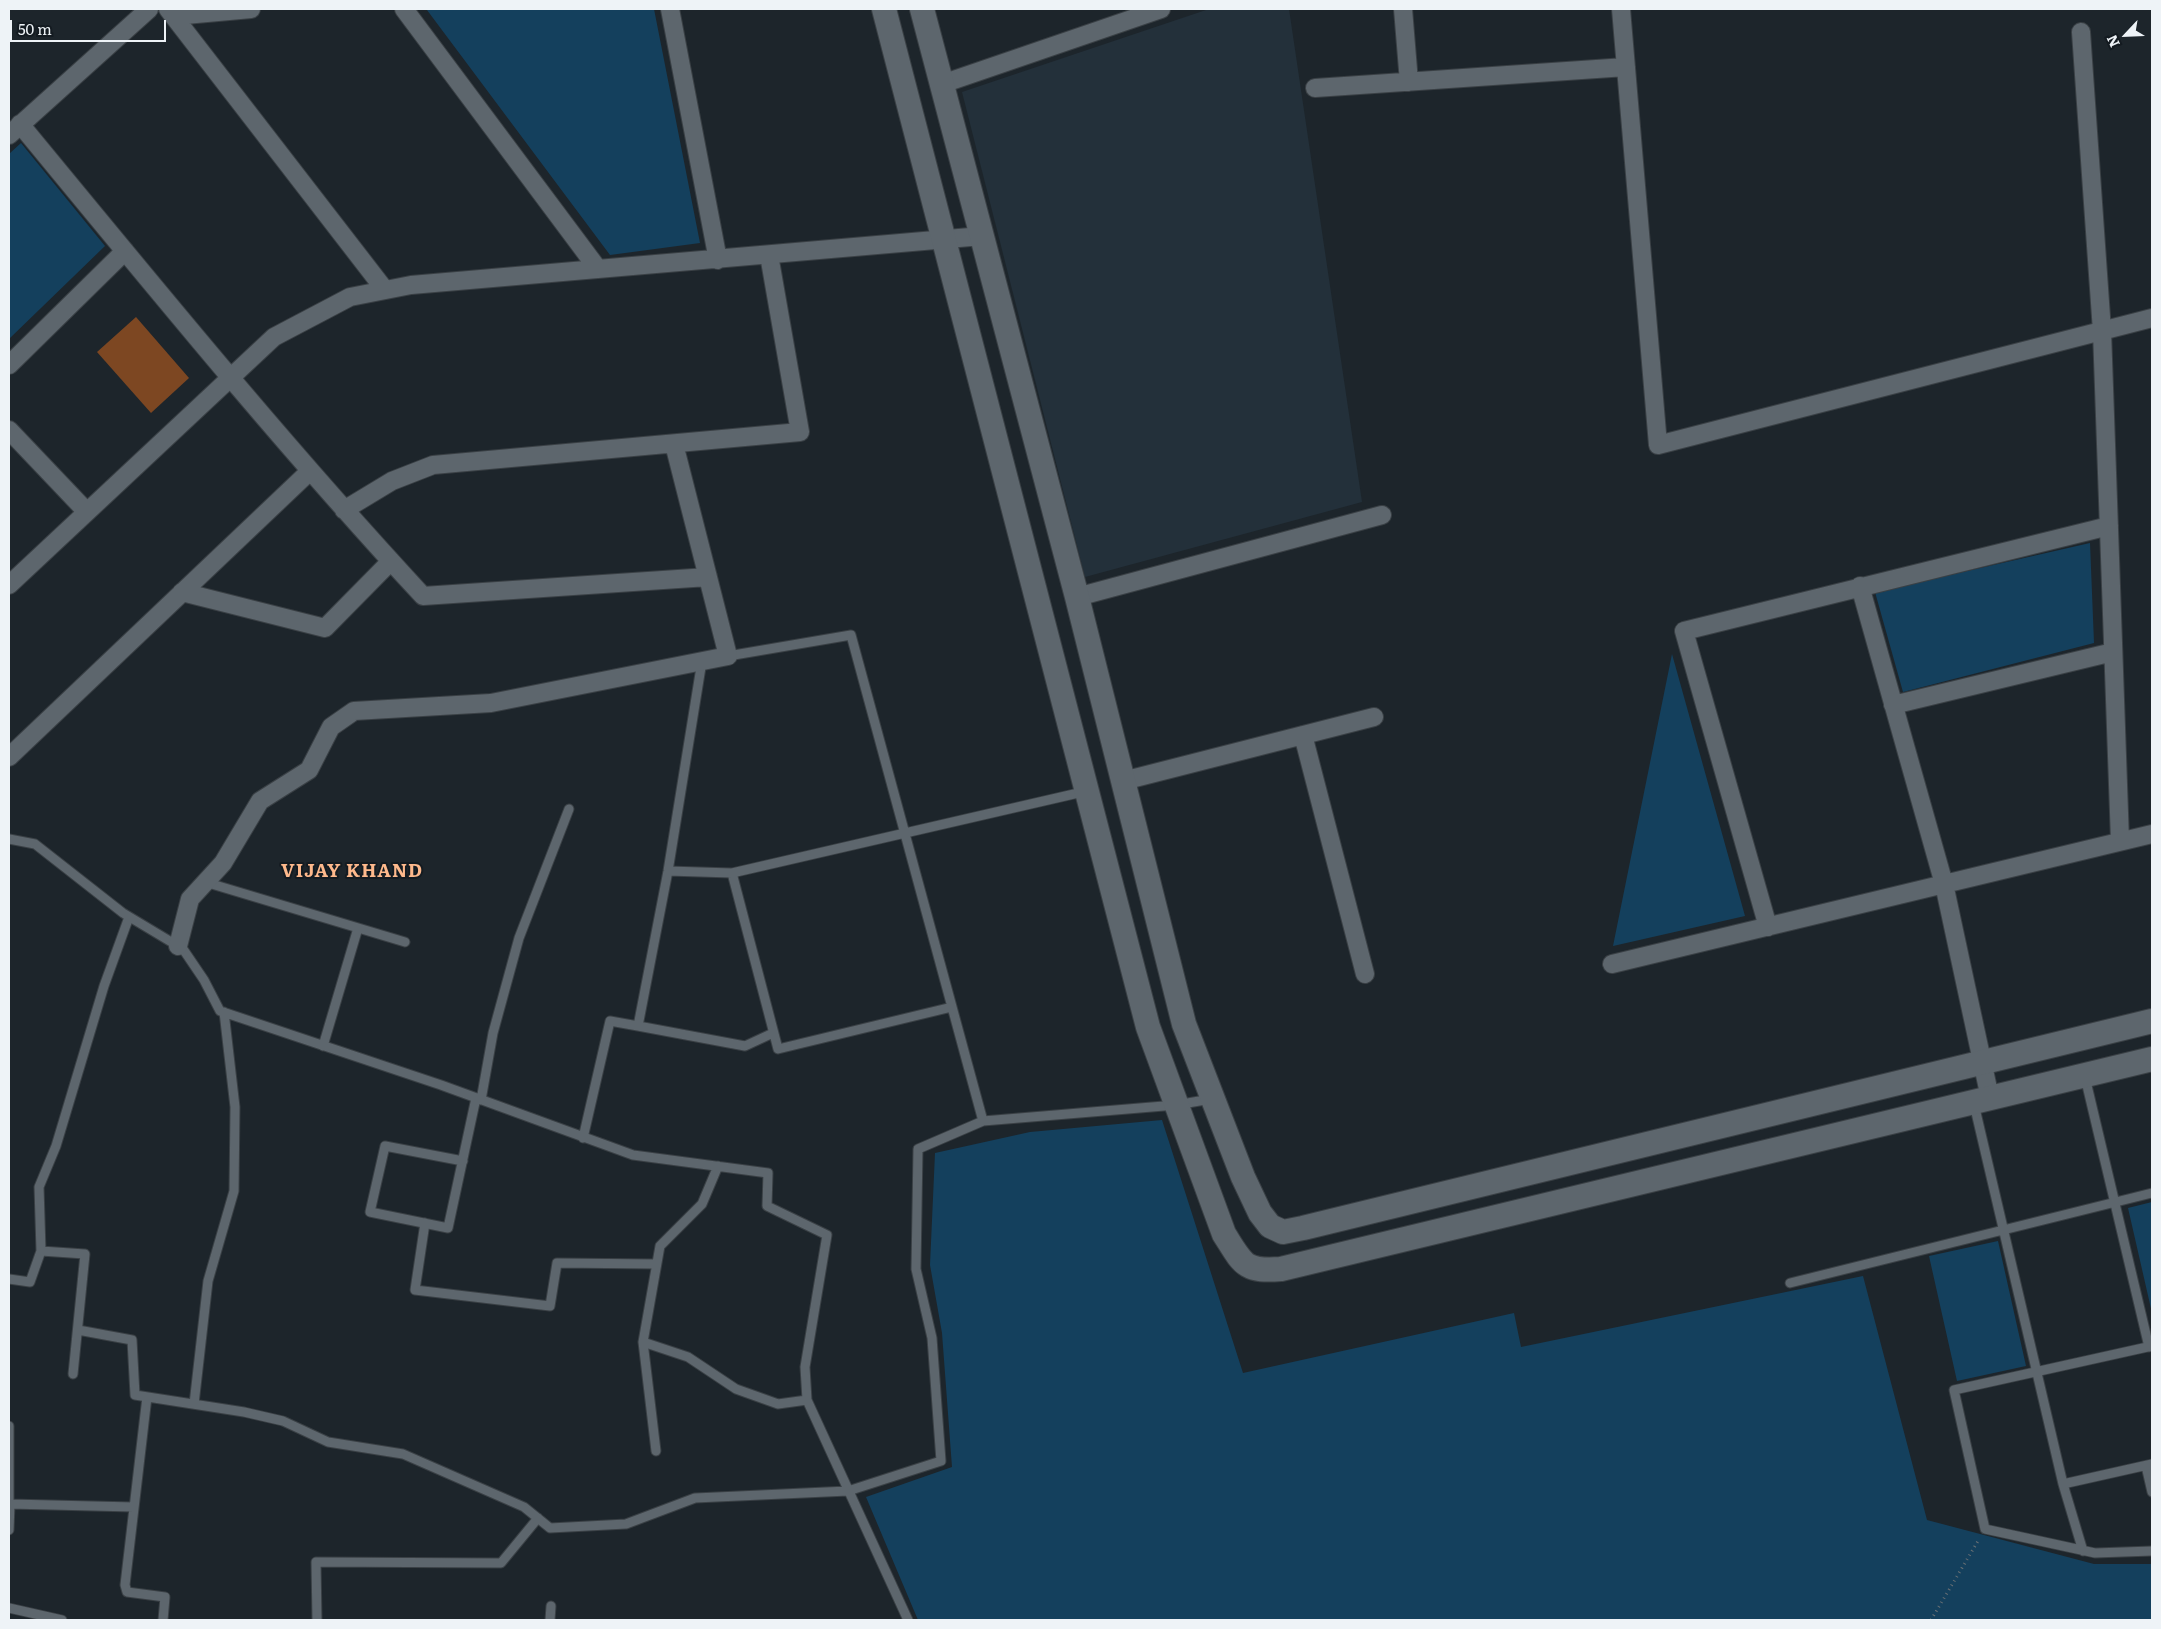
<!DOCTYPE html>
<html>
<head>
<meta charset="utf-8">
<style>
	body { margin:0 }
	#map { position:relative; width:2161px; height:1629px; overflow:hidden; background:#1d252b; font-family:Literata,serif }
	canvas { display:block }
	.frame { position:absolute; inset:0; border:10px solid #eef3f7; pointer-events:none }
	.north { position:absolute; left:2101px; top:10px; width:50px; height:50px; -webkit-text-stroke:4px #141b21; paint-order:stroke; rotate:245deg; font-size:14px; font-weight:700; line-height:20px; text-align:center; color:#eef3f7 }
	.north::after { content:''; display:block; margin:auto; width:18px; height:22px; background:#eef3f7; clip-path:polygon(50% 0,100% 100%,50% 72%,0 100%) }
	.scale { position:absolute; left:10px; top:20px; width:156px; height:22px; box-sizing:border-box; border:2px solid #eef3f7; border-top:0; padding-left:6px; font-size:15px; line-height:18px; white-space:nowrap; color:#eef3f7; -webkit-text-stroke:4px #141b21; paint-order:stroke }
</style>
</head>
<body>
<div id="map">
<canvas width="2161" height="1629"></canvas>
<div class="frame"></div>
<div class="north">N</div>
<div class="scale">50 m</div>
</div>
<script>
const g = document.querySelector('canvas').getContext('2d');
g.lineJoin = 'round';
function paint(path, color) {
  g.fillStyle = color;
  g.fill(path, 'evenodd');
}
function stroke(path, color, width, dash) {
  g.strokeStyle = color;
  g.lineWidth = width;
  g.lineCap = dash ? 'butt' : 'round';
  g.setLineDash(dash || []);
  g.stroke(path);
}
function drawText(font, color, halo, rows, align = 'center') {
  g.font = font + ' Literata,serif';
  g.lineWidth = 4;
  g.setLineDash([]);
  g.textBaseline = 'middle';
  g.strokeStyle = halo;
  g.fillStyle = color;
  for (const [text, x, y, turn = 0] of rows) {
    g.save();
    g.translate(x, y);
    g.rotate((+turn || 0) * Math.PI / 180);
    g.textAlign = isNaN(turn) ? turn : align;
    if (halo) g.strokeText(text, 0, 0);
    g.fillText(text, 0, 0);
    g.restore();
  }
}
const built = new Path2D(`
	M1209,9H1289L1362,502L1085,577L962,92Z`);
const green = new Path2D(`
	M438,9H654L700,243L610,255L427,10Z
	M21,143L105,246L9,339V154Z
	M2090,543L2094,643L1903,692L1875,592Z
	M1672,654L1745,916L1613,946Z
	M1162,1120L1243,1373L1514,1313L1521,1347L1863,1276L1927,1520L2094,1564H2152V1620H918L866,1497L952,1467L942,1333L930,1265L935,1153L1030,1132Z
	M2152,1202V1313L2128,1208Z
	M1998,1241L2026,1366L1957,1381L1929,1256Z`);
const building = new Path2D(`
	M136,317L189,378L151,413L97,352Z`);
const path = new Path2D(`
	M1931,1620L1978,1541`);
const lane = new Path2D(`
	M728,656L851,635L983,1121
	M9,839L35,844L123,913L183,949L204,980L220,1011L441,1085L633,1155L768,1173L767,1206L827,1235L805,1367L807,1400L908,1620
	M668,871L732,873L1087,791
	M732,873L778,1049L952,1007
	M205,882L405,942
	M638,1026L745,1046L773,1033
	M323,1046L358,928
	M2085,1077L2149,1347
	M481,1100L493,1033L519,938L569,809
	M1974,1104L2063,1484L2083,1551
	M583,1138L610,1021L638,1026L668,871L702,661
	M463,1161L385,1146L370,1212L448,1228L476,1098
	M425,1223L415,1290L550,1306L557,1263L656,1264
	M9,1279L30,1282L41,1251
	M1790,1283L2152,1193
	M78,1330L132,1340L135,1395L244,1412L283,1421L328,1442L403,1454L524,1507L550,1528L626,1524L695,1498L848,1491L941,1461L932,1338L916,1269L918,1149L983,1121L1176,1105L1211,1099
	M643,1342L688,1357L736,1389L778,1404L807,1400
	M2152,1346L1954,1390L1985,1529L2095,1553L2152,1551
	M73,1374L85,1254L41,1251L39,1187L56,1146L104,986L129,917
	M147,1397L125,1585L127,1592L165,1597L163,1620
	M194,1404L208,1281L234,1191L235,1107L224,1012
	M9,1426V1504
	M656,1451L643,1342L660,1246L702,1204L718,1166
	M2146,1466L2152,1492
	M2063,1484L2152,1464
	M9,1530L10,1504L134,1507
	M9,1608L62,1620
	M317,1620L316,1562L501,1563L538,1518
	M550,1620L551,1606`);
const street = new Path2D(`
	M168,9L385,290
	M404,9L598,269
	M670,9L718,260
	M1403,9L1409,82
	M1621,9L1658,445L2152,318
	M174,16L251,9
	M2081,32L2102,331L2120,841
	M942,84L1161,9
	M1315,88L1626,67
	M20,124C152,284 282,444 423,596L708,577
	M9,135L149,9
	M9,365L125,251
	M9,430L87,512
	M344,510L392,481L433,465L800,432L769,255
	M9,585L274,337L350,297L411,285L982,236
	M1860,586L1944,884L1990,1098
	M182,592L325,628L391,561
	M1077,597L1382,515
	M1893,705L2113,652
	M1303,735L1365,974
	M9,757L310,471
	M1123,781L1374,717
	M1768,927L1684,631L2109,526
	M178,946L190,899L223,863L260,801L309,770L331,727L354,711L491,703L728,656L674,444
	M1612,964L2152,834`);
const secondary = new Path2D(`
	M884,9L1148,1027L1224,1234C1243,1264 1244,1272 1281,1269L2152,1059
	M922,9L1077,597L1184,1024L1243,1177L1260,1213L1270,1226L1283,1232L1303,1228L2152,1021`);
const districtNames = [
	["VIJAY KHAND",352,872]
];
paint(built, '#23303a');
paint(green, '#14405d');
paint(building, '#7d4722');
stroke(lane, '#3a4045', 11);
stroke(street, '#3a4045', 20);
stroke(secondary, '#3a4045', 26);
stroke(path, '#686f74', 3, [1, 4]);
stroke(lane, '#5d666d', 9);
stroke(street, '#5d666d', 18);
stroke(secondary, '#5d666d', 24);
g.letterSpacing = '1px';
drawText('bold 18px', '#feb98c', '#141b21', districtNames);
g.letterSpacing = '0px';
</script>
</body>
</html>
